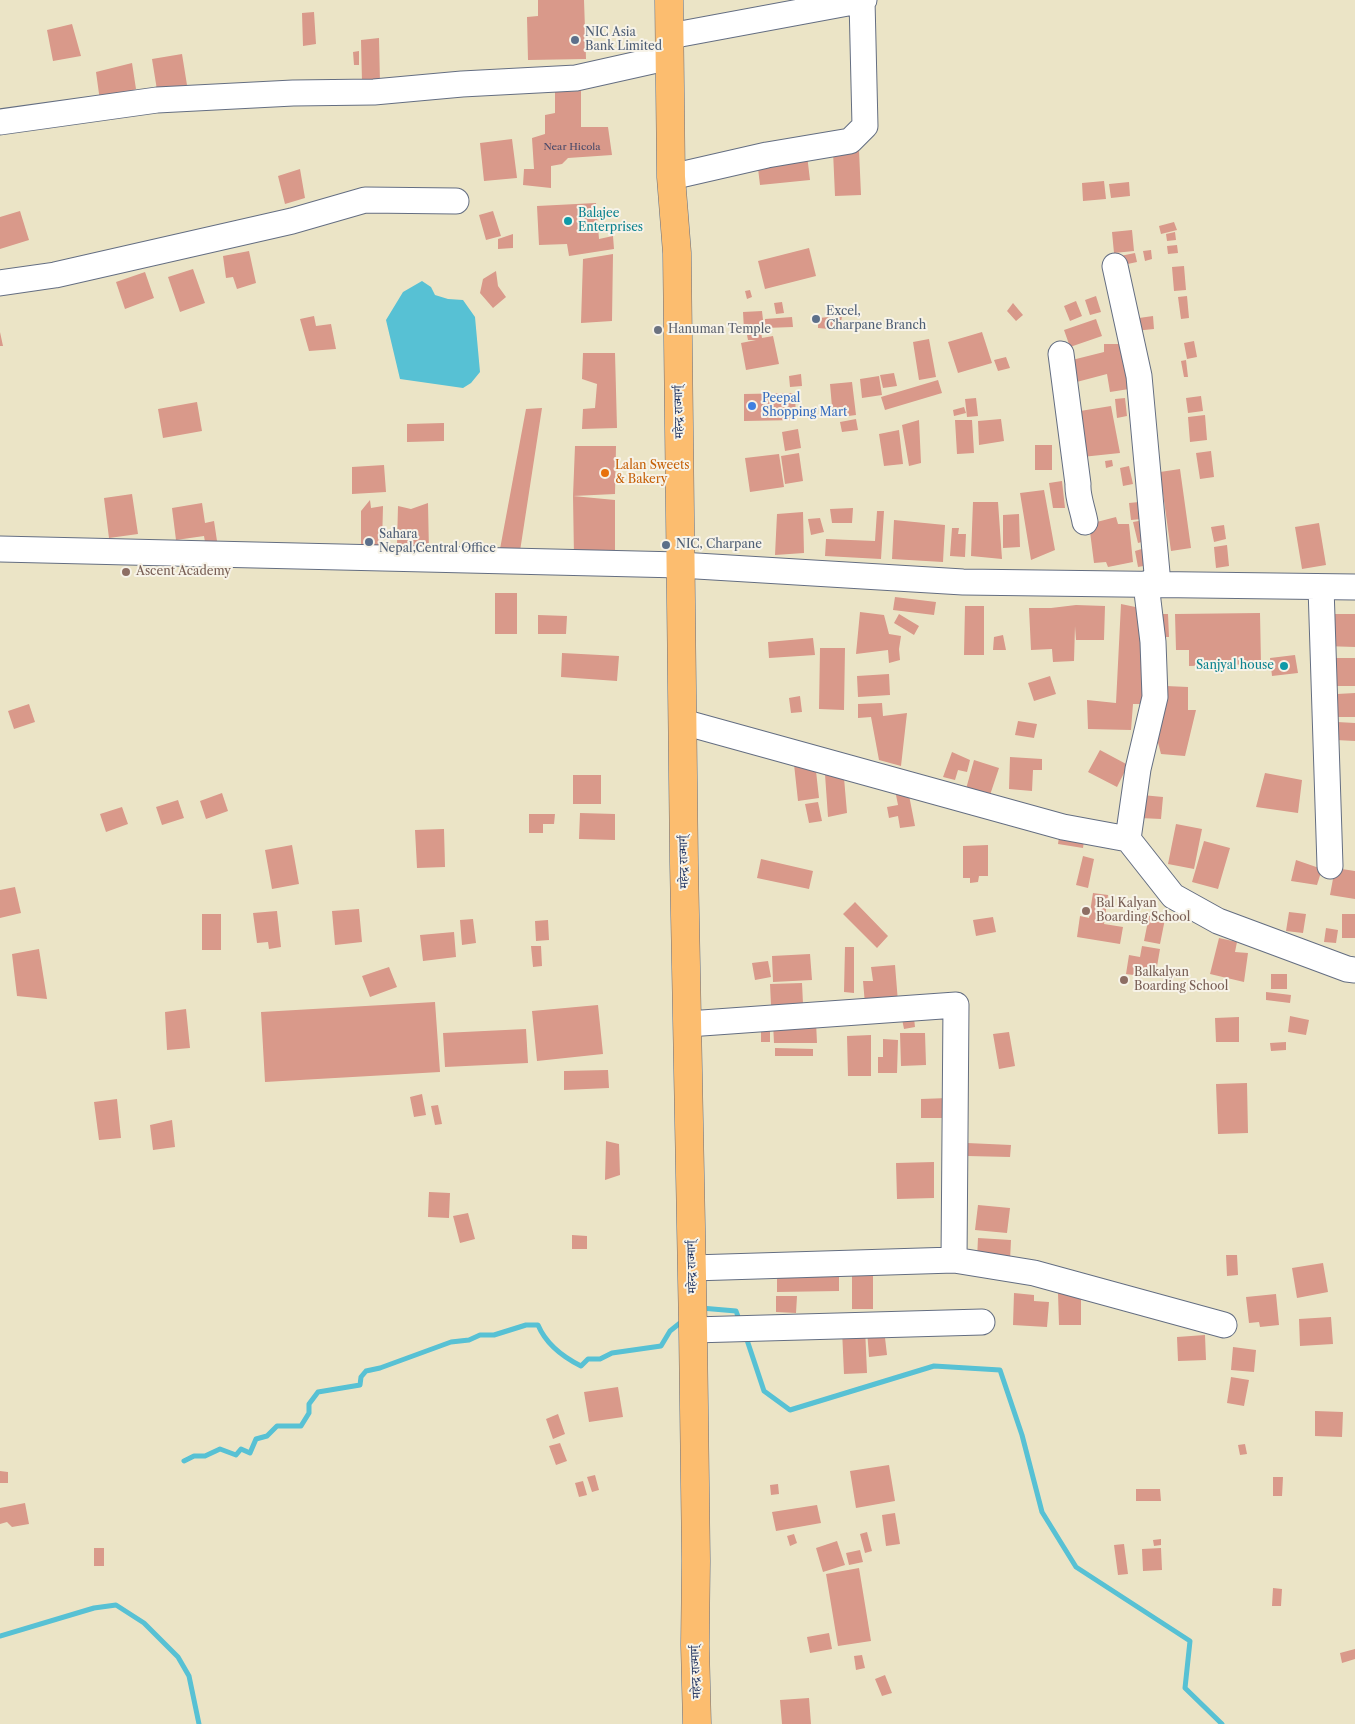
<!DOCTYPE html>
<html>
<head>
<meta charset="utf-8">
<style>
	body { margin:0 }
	canvas { display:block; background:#ebe4c6 }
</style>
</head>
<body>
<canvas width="1355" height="1724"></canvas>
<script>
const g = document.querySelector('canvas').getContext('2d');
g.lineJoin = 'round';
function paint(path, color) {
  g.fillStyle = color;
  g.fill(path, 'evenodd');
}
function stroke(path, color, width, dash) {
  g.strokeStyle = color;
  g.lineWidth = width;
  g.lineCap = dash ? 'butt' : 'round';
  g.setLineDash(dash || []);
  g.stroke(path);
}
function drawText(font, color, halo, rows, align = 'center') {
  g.font = font + ' "Libre Caslon Text","Noto Serif Devanagari",serif';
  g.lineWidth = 4;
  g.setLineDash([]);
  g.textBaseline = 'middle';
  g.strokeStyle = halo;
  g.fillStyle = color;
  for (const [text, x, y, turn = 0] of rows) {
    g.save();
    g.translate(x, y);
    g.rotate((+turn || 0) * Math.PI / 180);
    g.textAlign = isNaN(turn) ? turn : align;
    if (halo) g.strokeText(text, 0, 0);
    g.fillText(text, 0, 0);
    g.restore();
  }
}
const water = new Path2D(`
	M422,281L431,287L435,295L448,299L463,300L475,317L480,372L471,383L463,388L400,379L386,320L403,292Z`);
const stream = new Path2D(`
	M701,1308L736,1311L740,1322
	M745,1334L764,1391L790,1410L934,1366L1000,1370L1022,1435L1042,1512L1076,1567L1190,1641L1185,1688L1222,1724
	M184,1461L194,1456H205L220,1449L236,1455L241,1449L250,1453L256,1439L267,1436L277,1426H301L309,1413V1404L318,1392L360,1385L361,1377L366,1371L380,1368L451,1342L469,1340L480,1335H494L526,1325H538C546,1344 563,1357 581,1366L588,1359H600L612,1353L661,1346L670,1331L680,1323
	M0,1636L94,1608L116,1605L144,1623L178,1657L189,1676L199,1724`);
const building = new Path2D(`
	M538,0H584L586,59L528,60L527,17L538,16Z
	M314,12L316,44L303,46L302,13Z
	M72,24L81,56L53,61L47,30Z
	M379,38L380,83L362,82L361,40Z
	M359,51V65H354L353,52Z
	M182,54L187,85L157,90L152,59Z
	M132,63L136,89L100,101L96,72Z
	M581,91V127H608L612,155L568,158L562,164L551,166V188L523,185L524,169H534L532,138L545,134V115L555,113V92Z
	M512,139L517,178L484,181L480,143Z
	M859,150L861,195L835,196L833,151Z
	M807,155L810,180L760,185L757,160Z
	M300,169L305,198L285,204L278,176Z
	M1104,181L1106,199L1083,201L1082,183Z
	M1129,182L1130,196L1111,198L1109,184Z
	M596,203L599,239L613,236L614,249L569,256L567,244L539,245L537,206Z
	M20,211L29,240L0,249V217Z
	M493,211L501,236L486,240L479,215Z
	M1174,222L1177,230L1161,234L1159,226Z
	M1132,230L1134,251L1114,253L1112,232Z
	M1175,232L1176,240L1167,241L1166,234Z
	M513,234V248L498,249V239Z
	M1177,245L1178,253L1168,254L1167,246Z
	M809,248L816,276L765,289L758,261Z
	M1151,250L1152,259L1145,261L1143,251Z
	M249,251L256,283L237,289L233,277L226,278L223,256Z
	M1135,253L1137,262L1123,265L1120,256Z
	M613,254L612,321L581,323L583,259Z
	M1184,266L1186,290L1174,291L1172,267Z
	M193,269L205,303L180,312L168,277Z
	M496,271L498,286L506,297L493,308L480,293L483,279Z
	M145,272L154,298L125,309L116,282Z
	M750,290L752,297L747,299L745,291Z
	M1096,296L1101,312L1090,315L1085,300Z
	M1187,296L1189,318L1181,319L1178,297Z
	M1076,301L1082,316L1070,321L1064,306Z
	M782,302L784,313L776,314L774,303Z
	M1013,303L1023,315L1016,321L1007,311Z
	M762,311L764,329L744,330L743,312Z
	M314,316L316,326L331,324L336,349L309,351L300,319Z
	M842,316L840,330L818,328V318Z
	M1153,316L1154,329L1134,331L1132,319Z
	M792,317L793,327L765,328V319Z
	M1096,319L1102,336L1070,347L1064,330Z
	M0,332L3,346H0Z
	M761,332L762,338L773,336L779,364L746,370L741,343L756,340H748L747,335Z
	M982,332L992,363L958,373L948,342Z
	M929,339L936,377L919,380L913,342Z
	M1194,341L1197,357L1187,359L1184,343Z
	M1104,344H1123L1129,389L1110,392L1107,374L1069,384L1064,362L1104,352Z
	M583,353H615L617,428L582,429L583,409L595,408L597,384L582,379Z
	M1006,357L1010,368L998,371L994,360Z
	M1186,360L1188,377H1184L1181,361Z
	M894,373L897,386L883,388L880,375Z
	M801,374L802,386L790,387L789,376Z
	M879,376L882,395L862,398L860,379Z
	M938,380L942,393L885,410L881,397Z
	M852,382L856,415L833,418L830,384Z
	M795,393L796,420L744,421V394Z
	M1201,396L1203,411L1188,413L1186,398Z
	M976,398L978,416L967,417L965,399Z
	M1125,398L1127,416L1117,418L1115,399Z
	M197,402L202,431L163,438L158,409Z
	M1111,406L1120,453L1082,457L1074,412Z
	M964,407L966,413L954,416L953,410Z
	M542,408L520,551L500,549L526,409Z
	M1205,415L1207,440L1190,442L1188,417Z
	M856,419L858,430L842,432L840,422Z
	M1001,419L1004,441L979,445L978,421Z
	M919,420L921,463L909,466L902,425Z
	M955,420H972L974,453L957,454Z
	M444,423V441L407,442V424Z
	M798,429L801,448L785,451L782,432Z
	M899,430L903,464L884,466L879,434Z
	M1035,445H1052V470H1035Z
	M575,446H616L615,494L573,496L615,500V551L574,557L573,496Z
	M1211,451L1214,477L1200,479L1196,453Z
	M799,453L803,481L785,484L781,456Z
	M779,454L784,487L750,492L745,458Z
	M1112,460L1113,466L1106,468L1105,461Z
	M384,465L386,492L352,494V467Z
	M1129,466L1133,484L1123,486L1120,468Z
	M1180,469L1191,548L1171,551L1160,472Z
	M1062,481L1065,508H1053L1049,483Z
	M1044,490L1055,550L1031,560L1020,493Z
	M132,494L138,534L109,538L104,498Z
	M370,500L371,508L383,506L382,545L361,547V511Z
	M973,502H998L1002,559L971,556Z
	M1139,502L1142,519L1131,520L1129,503Z
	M202,503L205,523L214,521L217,541L205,542L204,536L176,540L172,508Z
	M428,503L429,552L397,544L398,506L411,509Z
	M853,508L852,523H832L830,509Z
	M877,511H884L881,559L825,556L826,539L875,541Z
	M803,512L804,553L775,555L777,514Z
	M1019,514L1020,547L1003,548V515Z
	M1116,517L1118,524H1129L1133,562L1108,567L1106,562L1094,563L1089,524Z
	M820,518L824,532L811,535L808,519Z
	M894,520L945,525L943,562L892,559Z
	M1144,520L1149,540L1138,543L1133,522Z
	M1319,523L1326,565L1302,569L1295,527Z
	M1224,525L1226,539L1214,542L1211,527Z
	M952,528H959L958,534H966L965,557L950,556Z
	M1227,545L1229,566L1216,568L1214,547Z
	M1145,548L1149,565L1138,567L1135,551Z
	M495,593H517V634H495Z
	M895,597L936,602L934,615L893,610Z
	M1121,604L1145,609L1146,704H1133L1131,730L1088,729L1087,700L1116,703Z
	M1076,605L1105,606L1104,640H1076L1075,626L1074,661L1053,662L1052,649L1031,650L1029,608H1051Z
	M965,606H984V655H964Z
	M860,612L884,615L889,634L901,636L899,649L900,660L889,663L888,650L856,654Z
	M1260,613L1261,664L1189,666V650H1176L1175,614Z
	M899,614L919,626L914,635L894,623Z
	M1158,614H1168L1169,637H1159Z
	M1324,614H1355V647L1324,646Z
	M538,615L567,616L566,634H538Z
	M1003,635L1006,650H993L994,637Z
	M813,638L815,655L769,658L768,642Z
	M820,648H845L844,710L819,709Z
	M562,653L619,656L617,681L561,677Z
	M1295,655L1298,673L1272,676L1270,658Z
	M1329,658H1355V686H1329Z
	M889,674L890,695L858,697L857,676Z
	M1050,676L1056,694L1034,701L1028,683Z
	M1166,686L1188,687V710H1196L1185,756L1161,754L1155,731L1159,707L1165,709Z
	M1355,693V717H1338L1337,694Z
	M800,696L802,712L791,713L789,698Z
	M882,703L883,716L907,713L901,766L879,760L871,717L858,718V704Z
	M29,704L35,722L14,729L8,711Z
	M1018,721L1037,724L1034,738L1015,735Z
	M1337,722L1355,723V741L1336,740Z
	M1100,750L1128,765L1117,787L1088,772Z
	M952,752L970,760L967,772L958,770L955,780L943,777Z
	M1010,757L1042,759V770H1033L1032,791L1009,789Z
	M824,760L843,766L847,813L828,817Z
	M974,760L999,768L990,795L966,789Z
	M815,762L819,798L798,801L794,764Z
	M1265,773L1302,780L1298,813L1256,807Z
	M573,775H601V804H573Z
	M908,790L915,826L900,828L898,816L889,818L887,807L898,805L896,795Z
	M222,793L228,811L206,819L200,801Z
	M1142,795L1163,797L1161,819L1140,818Z
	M178,800L184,818L162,825L156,807Z
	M818,802L822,821L809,823L805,804Z
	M122,807L128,824L106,832L100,814Z
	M580,813L615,814V840L579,839Z
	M529,814H555L554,824H543V833H529Z
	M1176,824L1202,829L1194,869L1168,864Z
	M444,829L445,867L417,868L415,830Z
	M1060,830L1085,834L1083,848L1058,844Z
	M1204,841L1230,848L1218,889L1192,882Z
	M292,845L299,884L272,889L265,850Z
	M988,845V876H979L978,882L970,883V878H963V846Z
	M1083,856L1094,859L1088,888L1076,885Z
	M761,859L813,871L809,889L757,878Z
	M1296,860L1322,869L1317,885L1291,881Z
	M1335,868L1355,871V899L1330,895Z
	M15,887L21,913L0,918V890Z
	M1093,893L1108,895L1104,924L1123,927L1120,944L1077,937L1080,916L1089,918Z
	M855,902L888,936L877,948L843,914Z
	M359,909L362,942L335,945L332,911Z
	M277,911L281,947L269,949L268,942L257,943L253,913Z
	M1289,912L1306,914L1303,933L1286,931Z
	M202,914H221V950H202Z
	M1342,914H1355V938H1342Z
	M1149,916L1165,919L1160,944L1144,941Z
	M993,917L996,932L976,936L973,920Z
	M473,919L476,943L462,945L460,920Z
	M548,920L549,940L536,941L535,921Z
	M1326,928L1338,930L1336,943L1324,942Z
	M454,932L456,957L423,961L420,935Z
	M1219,938L1237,942L1235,952L1248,953L1244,982L1210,974Z
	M531,946H541L542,966L533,967Z
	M1142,946L1160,949L1155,978L1126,974L1129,955L1140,957Z
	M845,947H854V993L844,992Z
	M39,949L47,999L17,996L12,954Z
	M810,954L812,980L773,982L772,956Z
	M768,961L771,977L755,980L752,963Z
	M895,965L898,1002L865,1004L863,981H873L871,967Z
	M389,967L397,987L370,997L362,976Z
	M1271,974H1287V989H1271Z
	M802,983L803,1004L771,1005L770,984Z
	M1266,992L1291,995L1290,1003L1266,1000Z
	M435,1002L440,1072L265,1082L261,1012Z
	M598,1005L603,1054L537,1061L532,1011Z
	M186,1009L190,1048L167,1050L165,1012Z
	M1290,1016L1309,1020L1306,1035L1288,1032Z
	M1239,1017V1042H1216L1215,1018Z
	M914,1018L915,1027L904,1029L902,1019Z
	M816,1022L817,1043H774L773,1023Z
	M761,1026H770V1042H761Z
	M526,1029L528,1063L445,1067L443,1033Z
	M1009,1032L1015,1066L999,1069L993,1034Z
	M900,1033H925L926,1065L901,1066Z
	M871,1035V1076H848L847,1036Z
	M883,1039L898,1040L897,1073H878V1057H883Z
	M1286,1042V1050L1271,1051L1270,1043Z
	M775,1048L813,1049V1056H775Z
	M608,1070L609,1088L564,1090V1071Z
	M1247,1083L1248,1133L1218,1134L1216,1084Z
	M422,1094L426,1115L414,1117L410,1097Z
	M948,1098V1118H921V1099Z
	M117,1099L121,1138L99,1140L94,1102Z
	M438,1105L442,1124L435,1125L431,1106Z
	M172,1120L175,1147L153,1150L150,1125Z
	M606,1141L619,1144L620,1175L605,1180Z
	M967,1143L1011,1145L1010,1157L967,1156Z
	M934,1162V1198L897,1199L896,1163Z
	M429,1192L450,1193L449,1218L428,1217Z
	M978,1205L1010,1208L1007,1233L975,1230Z
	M468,1213L475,1239L460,1243L453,1216Z
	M572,1235L587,1236V1249H572Z
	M978,1238L1011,1240L1010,1261L977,1259Z
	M1226,1255H1237L1238,1275L1227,1276Z
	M1323,1263L1328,1292L1297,1298L1292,1268Z
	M839,1271V1291L777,1292V1273Z
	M852,1274H873V1309H852Z
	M1081,1292V1325H1059L1058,1293Z
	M1014,1293L1034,1295V1301L1049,1302L1047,1327L1013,1325Z
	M1276,1294L1279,1325L1260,1327L1259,1322L1249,1323L1246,1297Z
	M776,1296H797L796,1313L776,1312Z
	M1331,1317L1333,1344L1300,1346L1299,1319Z
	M865,1328L867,1373L844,1374L842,1330Z
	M884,1329L887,1355L869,1357L867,1330Z
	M1205,1335L1206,1360L1178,1361L1177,1337Z
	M1233,1347L1256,1350L1254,1372L1231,1370Z
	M1231,1377L1249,1380L1244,1406L1227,1403Z
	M618,1387L623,1417L589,1422L584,1392Z
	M1315,1411L1343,1412L1342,1437L1315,1436Z
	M558,1414L565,1434L553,1439L546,1419Z
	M560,1443L567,1461L556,1465L549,1446Z
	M1245,1444L1247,1454L1240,1455L1238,1445Z
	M889,1465L895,1501L856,1508L850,1471Z
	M0,1471L8,1472V1483H0Z
	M595,1475L599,1490L592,1492L587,1477Z
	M1273,1477H1283L1282,1496H1273Z
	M583,1481L587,1495L579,1497L575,1483Z
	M778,1484L779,1494L771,1495L770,1485Z
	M1136,1489H1160L1161,1501H1136Z
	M25,1503L29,1524L12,1527L7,1522L0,1524V1508Z
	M817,1505L821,1523L776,1531L772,1512Z
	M895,1513L900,1544L886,1546L882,1515Z
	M867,1532L872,1551L865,1553L860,1534Z
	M794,1534L797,1543L790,1546L787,1536Z
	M1161,1539V1545L1154,1546L1153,1540Z
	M837,1541L845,1565L823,1572L816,1548Z
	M1124,1544L1128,1574L1118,1575L1114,1545Z
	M94,1548H104V1566H94Z
	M1161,1548L1162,1570L1143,1571L1142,1549Z
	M860,1550L863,1562L849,1565L846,1553Z
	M859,1568L871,1641L838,1646L826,1574Z
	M1273,1588L1282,1589L1281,1606H1272Z
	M829,1633L832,1649L810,1653L807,1637Z
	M1355,1649V1659L1342,1663L1340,1653Z
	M862,1655L865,1668L856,1670L854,1656Z
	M885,1675L892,1693L882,1696L875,1679Z
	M809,1698L811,1724H782L780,1700Z`);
const minor = new Path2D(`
	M670,36L864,0
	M0,122L157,100L293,93L374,92L462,84L576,78L670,57
	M671,177L767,155L850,141L865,126L862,0
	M1115,266L1139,376L1158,584
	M0,283L55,275L292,221L365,200L456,201
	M1061,354L1078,484C1077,496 1083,510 1085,522
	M0,549L680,565L963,582L1355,587
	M1321,587L1330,866
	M683,722L1063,827L1128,839L1173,896L1218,921L1347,969L1355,970
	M1128,839L1138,769L1155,697L1153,642L1146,584
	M688,1024L956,1005L954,1260
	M692,1268L954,1260L1034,1273L1224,1325
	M693,1330L982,1322`);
const highway = new Path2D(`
	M669,0L671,177L677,253L684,863L693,1330L696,1561L695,1645L697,1724`);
const markers = [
	[575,40,5,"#5c6f8a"],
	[568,221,5,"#0f9aa8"],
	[816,319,5,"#5c6f8a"],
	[658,330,5,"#6b7280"],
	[752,406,5,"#3f7fe0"],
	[605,473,5,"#e8710a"],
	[369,542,5,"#5c6f8a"],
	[666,545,5,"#5c6f8a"],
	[126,572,5,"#8d6e63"],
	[1284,666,5,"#0f9aa8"],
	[1086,911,5,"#8d6e63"],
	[1124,980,5,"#8d6e63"]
];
const numberNames = [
	["Near Hicola",572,147]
];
const serviceNames = [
	["NIC Asia",585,33],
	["Bank Limited",585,47],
	["Excel,",826,312],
	["Charpane Branch",826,326],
	["Sahara",379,535],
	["Nepal,Central Office",379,549],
	["NIC, Charpane",676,545]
];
const cultureNames = [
	["Balajee",578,214],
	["Enterprises",578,228],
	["Sanjyal house",1274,666,"right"]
];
const worshipNames = [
	["Hanuman Temple",668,330]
];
const shopNames = [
	["Peepal",762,399],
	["Shopping Mart",762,413]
];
const streetNames = [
	["महेन्द्र राज्मार्ग्",679,412,-91],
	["महेन्द्र राज्मार्ग्",684,862,-91],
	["महेन्द्र राज्मार्ग्",692,1267,-91],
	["महेन्द्र राज्मार्ग्",696,1672,-92]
];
const foodNames = [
	["Lalan Sweets",615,466],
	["& Bakery",615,480]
];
const educationNames = [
	["Ascent Academy",136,572],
	["Bal Kalyan",1096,904],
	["Boarding School",1096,918],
	["Balkalyan",1134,973],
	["Boarding School",1134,987]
];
paint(water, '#57c1d4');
stroke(stream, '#57c1d4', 5);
paint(building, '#d9998a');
stroke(minor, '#646e82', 27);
stroke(highway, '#646e82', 29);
stroke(minor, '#fff', 25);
stroke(highway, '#fcbd6f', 28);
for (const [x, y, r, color] of markers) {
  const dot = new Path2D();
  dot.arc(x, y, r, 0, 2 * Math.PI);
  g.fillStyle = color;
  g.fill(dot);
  stroke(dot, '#f7f3e8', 2);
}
drawText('10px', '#4a4a69', null, numberNames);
drawText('12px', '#4e5e75', '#f7f3e8', serviceNames, 'left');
drawText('12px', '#0d838f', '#f7f3e8', cultureNames, 'left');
drawText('12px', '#5b616d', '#f7f3e8', worshipNames, 'left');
drawText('12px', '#366cbe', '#f7f3e8', shopNames, 'left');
drawText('12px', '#1b2f5e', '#f7f3e8', streetNames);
drawText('12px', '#c56008', '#f7f3e8', foodNames, 'left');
drawText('12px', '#785e54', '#f7f3e8', educationNames, 'left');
</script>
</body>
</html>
